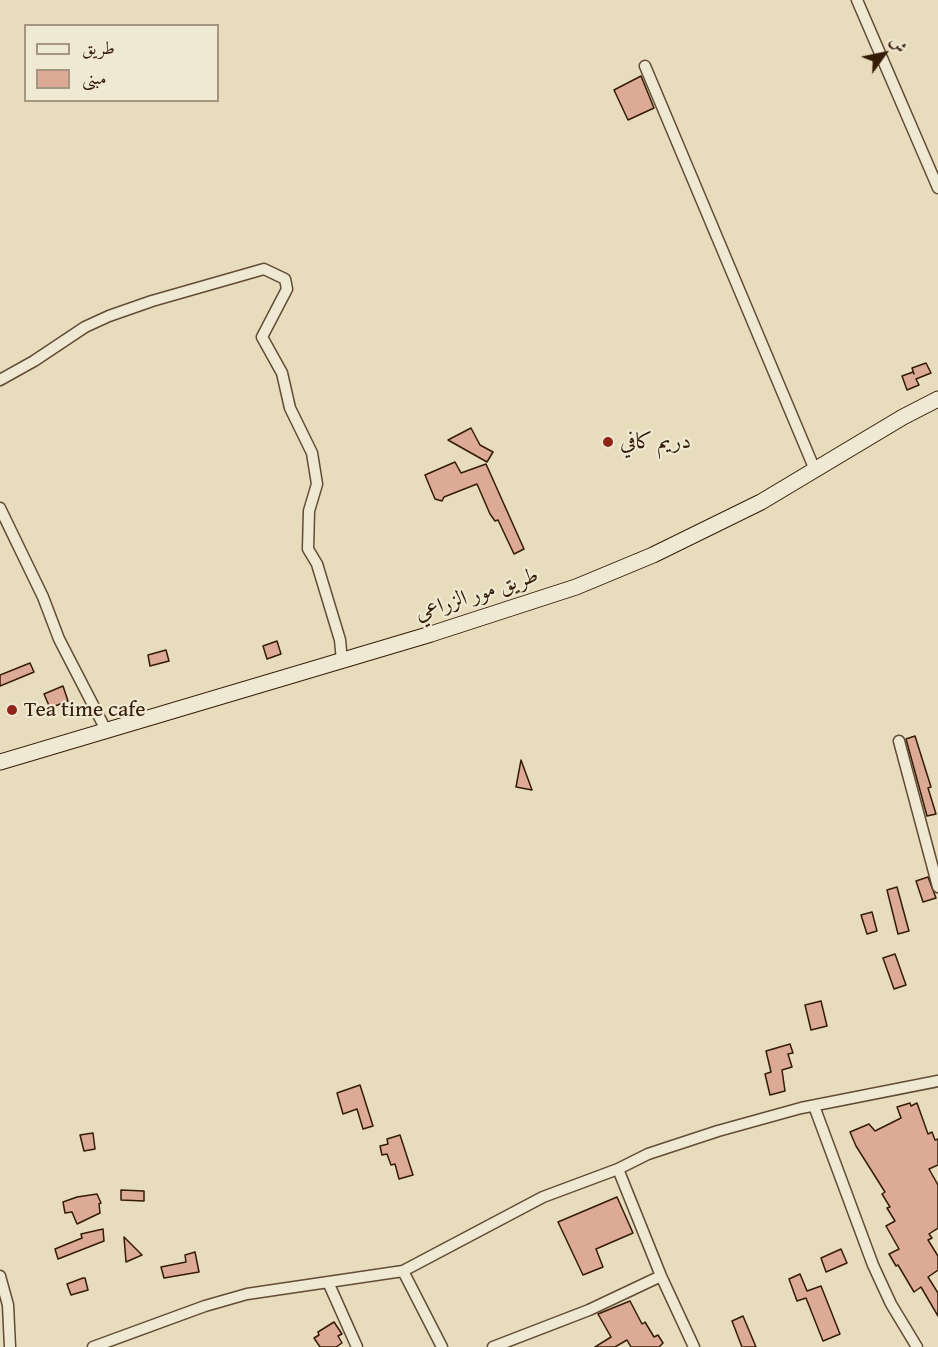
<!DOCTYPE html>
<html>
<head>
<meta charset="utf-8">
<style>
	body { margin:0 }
	#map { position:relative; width:938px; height:1347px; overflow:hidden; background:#e7dcbc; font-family:"Gentium Book Plus",Amiri,serif }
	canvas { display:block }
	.legend { position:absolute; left:24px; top:24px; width:195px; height:78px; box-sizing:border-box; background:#efe8d3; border:2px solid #a59681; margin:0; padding:8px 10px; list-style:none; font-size:18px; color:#351c06 }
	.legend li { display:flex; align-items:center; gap:12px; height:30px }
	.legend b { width:30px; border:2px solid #a59681 }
	.north { position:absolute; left:854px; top:24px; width:60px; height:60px; -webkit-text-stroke:4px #efe8d3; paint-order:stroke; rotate:57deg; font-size:16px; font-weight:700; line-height:24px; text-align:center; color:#351c06 }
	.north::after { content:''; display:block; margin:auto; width:21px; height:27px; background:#351c06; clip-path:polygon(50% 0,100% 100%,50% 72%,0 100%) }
</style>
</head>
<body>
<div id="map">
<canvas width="938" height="1347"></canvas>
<ul class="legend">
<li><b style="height:8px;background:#efe8d3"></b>طريق</li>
<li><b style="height:16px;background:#dcaa95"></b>مبنى</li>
</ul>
<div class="north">ش</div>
</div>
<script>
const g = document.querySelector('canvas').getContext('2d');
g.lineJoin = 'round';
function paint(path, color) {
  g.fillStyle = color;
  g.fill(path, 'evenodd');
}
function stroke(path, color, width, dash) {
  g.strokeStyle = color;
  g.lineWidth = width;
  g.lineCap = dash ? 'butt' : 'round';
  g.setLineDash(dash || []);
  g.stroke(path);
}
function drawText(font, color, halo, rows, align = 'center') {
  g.font = font + ' "Gentium Book Plus",Amiri,serif';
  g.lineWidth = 4.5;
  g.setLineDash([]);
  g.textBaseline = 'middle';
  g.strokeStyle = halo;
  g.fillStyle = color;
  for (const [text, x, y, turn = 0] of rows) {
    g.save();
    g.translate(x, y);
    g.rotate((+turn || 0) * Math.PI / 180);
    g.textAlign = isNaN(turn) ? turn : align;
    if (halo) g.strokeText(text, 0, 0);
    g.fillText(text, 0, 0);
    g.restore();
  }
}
const building = new Path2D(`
	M641,76L654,108L628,120L614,90Z
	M926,363L931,373L916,379L919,385L907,390L902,376L913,372L914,374L912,368Z
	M471,428L480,445L493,452L487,462L448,440Z
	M455,462L461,473L486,464L524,549L514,554L498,520L495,521L490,514L477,484L444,497L442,501L435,499L425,475Z
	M277,641L281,654L267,659L263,646Z
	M166,650L169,661L150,666L148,655Z
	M30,663L34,672L0,686V675Z
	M63,686L68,701L50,708L44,694Z
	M915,736L931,787L928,788L936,814L927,816L906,739Z
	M521,760L532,790L516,787Z
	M928,877L936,898L923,902L916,881Z
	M897,887L909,931L898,934L887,890Z
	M872,912L877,931L867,934L861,915Z
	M895,954L906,985L894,989L883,958Z
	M821,1001L827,1026L811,1030L805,1005Z
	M790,1044L793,1053L788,1054L792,1067L782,1070L785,1091L770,1095L765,1074L771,1072L766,1051Z
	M360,1085L373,1126L363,1129L357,1109L343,1114L337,1093Z
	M910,1103L911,1106L917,1103L928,1134L932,1132L935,1140L938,1139V1165L929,1169L938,1185V1228L929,1234L932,1238L928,1240L938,1256V1270L928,1277L938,1293V1316L921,1287L914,1292L898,1265L896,1266L889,1254L899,1249L886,1226L895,1221L887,1208L890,1207L882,1194L885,1192L856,1146L850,1132L869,1124L875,1131L901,1118L897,1107Z
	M93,1133L95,1149L84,1151L80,1135Z
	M400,1135L413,1175L399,1179L395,1164L391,1165L387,1154L382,1155L380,1146L388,1144L387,1139Z
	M121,1190L144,1191V1201L121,1200Z
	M97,1194L101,1203L99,1204L100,1213L77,1224L72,1212L65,1213L63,1202L77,1197Z
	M617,1197L633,1233L596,1249L603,1267L583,1275L558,1222Z
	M103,1229L104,1241L58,1259L55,1249L82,1238L81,1234Z
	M124,1237L142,1255L126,1262Z
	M841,1249L847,1263L826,1272L821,1258Z
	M195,1252L199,1272L164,1278L161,1267L186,1262L185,1255Z
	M800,1274L807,1291L821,1286L840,1334L823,1341L806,1298L797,1301L789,1279Z
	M83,1278H85L88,1290L71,1295L67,1284Z
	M630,1301L642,1324L645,1322L654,1337L658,1335L663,1343L659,1347H631L627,1340L615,1347H595L611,1337L598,1314Z
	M743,1316L756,1347H742L732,1321Z
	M334,1322L342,1334L338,1336L342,1343L336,1347H320L314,1338L319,1335L318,1332Z`);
const street = new Path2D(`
	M857,0L938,188
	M645,66L815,470
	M0,380L34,361L85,327L109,316L152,301L264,269L285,279L287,289L262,337L282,373L290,408L312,453L317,484L309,511L308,549L317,564L340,640L342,661
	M0,508L43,597L59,639L107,732
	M899,741L938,887
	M814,1106L873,1265L891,1304L917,1347
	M618,1169L661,1276L694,1347
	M403,1271L442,1347
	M0,1276L8,1305L10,1347
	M328,1282L357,1347
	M93,1347L205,1306L247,1294L403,1271L543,1197L618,1169L648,1154L718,1131L801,1108L938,1081
	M493,1347L589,1310L661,1276`);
const secondary = new Path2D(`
	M0,762L431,634L576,587L653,555L761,502L903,417L938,399`);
const markers = [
	[608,442,6,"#8f2418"],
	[12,710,6,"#8f2418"]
];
const poiNames = [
	["دريم كافي",620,442],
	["Tea time cafe",24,710]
];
const streetNames = [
	["طريق مور الزراعي",477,595,-18]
];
paint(building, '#dcaa95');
stroke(building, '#351c06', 1.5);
stroke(street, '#624c34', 13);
stroke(secondary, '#351c06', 17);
stroke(street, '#efe8d3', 10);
stroke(secondary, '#efe8d3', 15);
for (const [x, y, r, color] of markers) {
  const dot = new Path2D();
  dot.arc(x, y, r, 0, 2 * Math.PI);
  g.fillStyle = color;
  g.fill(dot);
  stroke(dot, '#efe8d3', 2);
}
drawText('22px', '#351c06', '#efe8d3', poiNames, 'left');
drawText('22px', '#351c06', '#efe8d3', streetNames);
</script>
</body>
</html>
